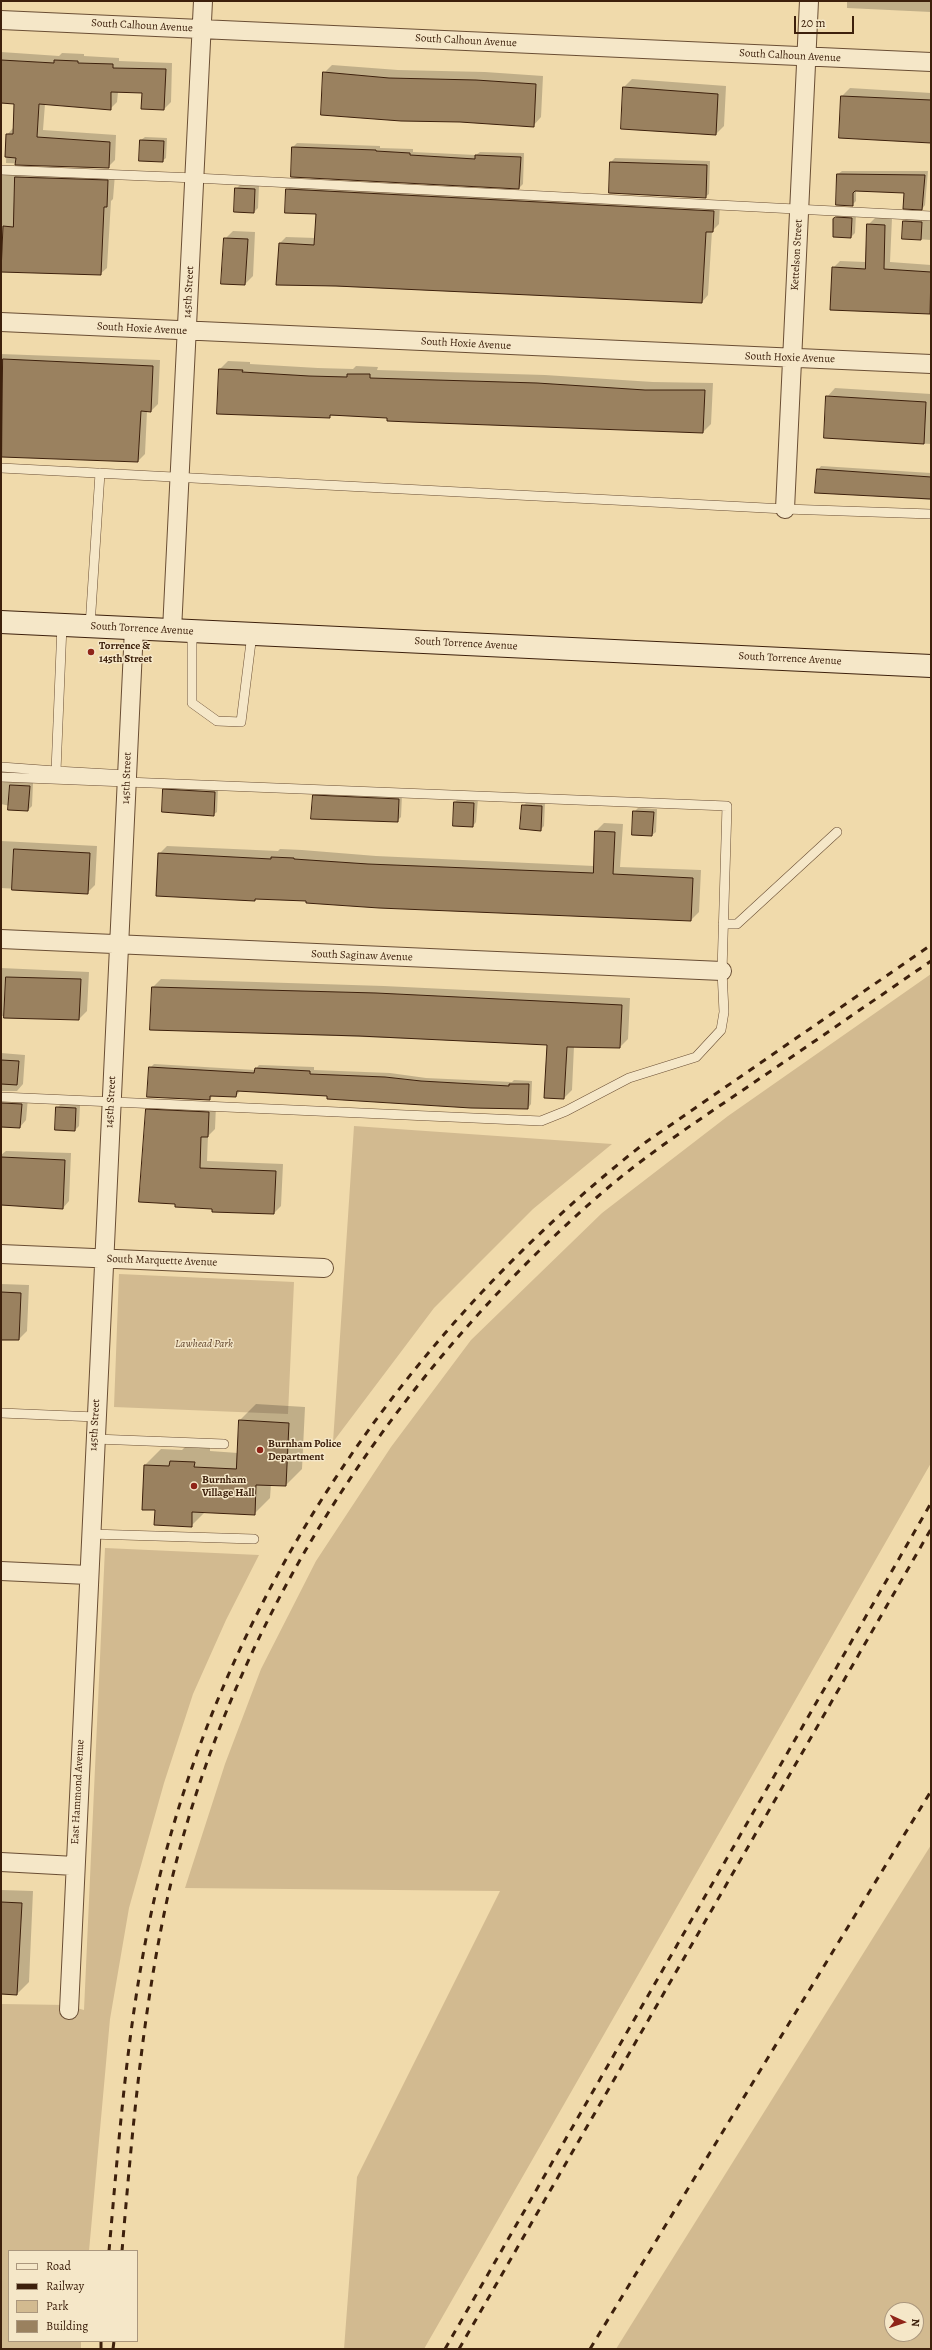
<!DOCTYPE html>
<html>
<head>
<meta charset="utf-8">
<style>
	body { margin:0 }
	#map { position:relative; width:932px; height:2350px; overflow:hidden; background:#f0daab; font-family:Alegreya,serif }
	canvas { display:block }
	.frame { position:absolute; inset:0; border:2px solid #3d200c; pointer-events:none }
	.legend { position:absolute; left:8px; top:2250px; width:130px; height:92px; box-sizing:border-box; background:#f5e7c8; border:1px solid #ab977d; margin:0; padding:5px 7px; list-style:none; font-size:12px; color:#3d200c }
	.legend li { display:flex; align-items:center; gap:8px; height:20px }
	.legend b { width:20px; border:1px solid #ab977d }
	.north { position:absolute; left:884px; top:2302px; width:40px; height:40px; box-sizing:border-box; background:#f5e7c8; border:1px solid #ab977d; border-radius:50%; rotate:93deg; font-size:11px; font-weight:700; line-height:16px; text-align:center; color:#3d200c }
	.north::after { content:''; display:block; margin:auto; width:14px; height:18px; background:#8f2418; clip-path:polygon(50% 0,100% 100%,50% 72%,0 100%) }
	.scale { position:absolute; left:794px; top:16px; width:60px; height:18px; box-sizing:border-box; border:2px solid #3d200c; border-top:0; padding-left:5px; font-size:12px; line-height:14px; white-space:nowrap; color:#3d200c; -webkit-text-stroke:3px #f5e7c8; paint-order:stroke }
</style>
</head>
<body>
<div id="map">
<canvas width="932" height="2350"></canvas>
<div class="frame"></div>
<ul class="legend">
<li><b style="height:5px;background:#f5e7c8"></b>Road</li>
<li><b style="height:5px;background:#3d200c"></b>Railway</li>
<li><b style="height:11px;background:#d2ba90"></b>Park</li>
<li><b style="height:11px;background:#9a815f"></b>Building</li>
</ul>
<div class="north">N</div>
<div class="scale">20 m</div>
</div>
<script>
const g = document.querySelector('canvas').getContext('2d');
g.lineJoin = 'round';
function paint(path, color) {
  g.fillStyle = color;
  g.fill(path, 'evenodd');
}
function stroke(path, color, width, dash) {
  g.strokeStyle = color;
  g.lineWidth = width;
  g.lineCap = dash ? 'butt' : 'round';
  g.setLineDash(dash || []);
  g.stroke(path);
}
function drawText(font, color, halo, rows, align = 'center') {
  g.font = font + ' Alegreya,serif';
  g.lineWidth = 3;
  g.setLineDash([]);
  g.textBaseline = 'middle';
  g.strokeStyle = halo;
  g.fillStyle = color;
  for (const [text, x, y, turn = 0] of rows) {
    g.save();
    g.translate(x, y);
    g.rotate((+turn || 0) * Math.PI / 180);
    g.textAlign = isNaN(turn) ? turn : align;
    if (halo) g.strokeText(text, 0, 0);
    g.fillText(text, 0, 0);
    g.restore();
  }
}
const green = new Path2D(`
	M931,974V1463L424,2349H344L357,2177L500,1891L185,1888L225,1764L261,1669L316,1561L391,1447L471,1340L602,1213L728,1116Z
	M354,1126L612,1144L533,1209L434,1308L333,1442Z
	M119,1274L294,1282L288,1414L114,1407Z
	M105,1548L259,1555L226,1620L193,1694L164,1783L129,1908L110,2019L89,2251H9V2341H81V2349H1V2004L66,2005L84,2010Z
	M931,1845V2349H616ZM892,2310H916V2334H892Z`);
const shadow = new Path2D(`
	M742,1H772L771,2Z
	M847,1H931V12L847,8Z
	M1,52L59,56L62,53L84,54V56L119,58V61L172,63L171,102L164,109L142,108L143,92H118L117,102L110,109L45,104L43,130L116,135L115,160L108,167L6,163L7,135L14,127L16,103L1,102Z
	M332,65L398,70L485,72L543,76L541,117L533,126L324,73Z
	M632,79L726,86L724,126L716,134L624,87Z
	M850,88L931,93V141L842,96Z
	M145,137L167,138L166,158L162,161L141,140Z
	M297,143L380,146V148L413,149V152L476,155L480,152L524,153L523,184L519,188L293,147Z
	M615,158L710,161L709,194L705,197L610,192L611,162Z
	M1,170L115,174L113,199L111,201L107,268L100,274L1,271Z
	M842,171H928L925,205L922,209L905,192L856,191V201L852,205L838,174Z
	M294,183L720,204L719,224L712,231L708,295L702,302L278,284L280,243L286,237L316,238L317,213L287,190Z
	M240,185L259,186L258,208L254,212L236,189Z
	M840,214H856L855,233L851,237H834V219Z
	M911,214L931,215V240L903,238L904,221Z
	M875,218H892L890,262L931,265V313L831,309L833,268L840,261L866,262L868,225Z
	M233,231L255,232L253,276L245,284L225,239Z
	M1,354L160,360L158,404L151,411H147L145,454L138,461L1,454Z
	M228,361L250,362V364L318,368L353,369L356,366L378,367L377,370L545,375L653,382L713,383L711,424L703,432L388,417L218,413L220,369Z
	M835,388L931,394V444L825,438L827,397Z
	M821,466L931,473V500L816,492L818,470Z
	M1,781L33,783L32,806L28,810L1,804Z
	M168,786L218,789L217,812L213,815L164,790Z
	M317,792L402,795L401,817L397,821L314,796Z
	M459,798L478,799L476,822L473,826L455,802Z
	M527,802L545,803L544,826L540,830L523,806Z
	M638,808L657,809L656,832L652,835L634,812Z
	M604,823L623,824L620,867L701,870L699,912L691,920L307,902V901L257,898L255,900L159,854L167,846L278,851L280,849L302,850L376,856L594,866L596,831Z
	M1,841L97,846L95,885L87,893L1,888Z
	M1,968L89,972L87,1011L79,1019L1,1016Z
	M161,979L384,986L630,998L628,1039L620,1047L574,1046L572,1090L564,1098L548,1044L151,1029L153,987Z
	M1,1053L25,1055L23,1084L17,1091H1L7,1097L28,1098L26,1120L20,1127L1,1126Z
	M154,1064L255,1070L259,1065L314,1067V1070L390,1073L426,1078L512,1082L514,1080L532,1081L531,1104L528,1108L240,1091L236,1096L213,1095L210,1099L150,1068Z
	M154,1103L216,1105L215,1129L208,1136L207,1161L283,1164L281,1206L274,1213L213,1208L147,1110Z
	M61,1104L80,1105L79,1126L75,1130L57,1108Z
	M6,1151L71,1153L69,1201L63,1208L1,1204V1155Z
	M1,1284L29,1285L27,1331L19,1339H1Z
	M256,1404L305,1407L302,1469L286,1485L271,1484L270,1498L254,1514L206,1511L191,1526L156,1509H143L145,1465L161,1449L182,1450L187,1445L210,1446V1451L238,1453L240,1420Z
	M1,1890L33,1891L29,1982L17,1994L1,1993Z`);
const building = new Path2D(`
	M1,60L54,63V60L78,61V63L113,64V68L166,69L164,110L141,109L142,93L111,92V110L39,104L37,137L110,142L109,168L15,165L16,158L5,157L6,134H13L14,104L1,103Z
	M323,72L389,78L476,80L536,84L534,127L460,122L401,121L321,115Z
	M623,87L718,94L716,135L621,129Z
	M841,96L931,100V143L839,138Z
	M140,140L164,141L163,162L139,161Z
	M292,147L376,150V151L410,153V155L475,159V155L521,157L519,189L291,177Z
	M610,162L707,165L706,198L609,193Z
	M837,174L925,175L922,210L903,209L904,193L855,191L853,193V206L836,205Z
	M15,177L108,180L107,207H104L101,275L1,272L3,226L13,227Z
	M235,188L255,189L254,213L234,212Z
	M286,189L714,211L713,232H706L702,303L336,286L276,285L279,243L314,245L316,214L285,213Z
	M836,217L852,218L851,238L833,237V219Z
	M903,221L922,222L921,240L902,239Z
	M867,224L885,225L884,269L931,272L930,314L830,310L832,267L865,269Z
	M224,238L248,239L245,285L221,284Z
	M3,359L153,366L151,412L141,411L138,462L2,457Z
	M219,369L243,370L242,372L309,376L347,377V374H370V378L537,383L645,390H705L703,433L410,422L387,421V418L330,415V418L217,414Z
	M826,396L926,402L924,444L824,438Z
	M817,469L931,477V499L815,493Z
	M10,785L30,786L28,811L8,810Z
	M163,789L215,792L214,816L162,812Z
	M313,795L399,799L398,822L311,819Z
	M454,802L474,803L473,827L453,826Z
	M522,805L542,806L541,831L520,829Z
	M633,811L654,812L652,836L632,835Z
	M595,831L615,832L613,874L693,878L691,921L379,908L306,903V901L255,899V901L156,896L158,853L271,859V857L294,858V859L368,864L593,873Z
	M14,849L90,853L88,894L12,890Z
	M6,977L81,979L79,1020L4,1018Z
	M152,987L376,993L622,1005L620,1048L567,1047L564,1099L544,1098L547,1045L359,1036L150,1030Z
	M1,1060L19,1061L17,1085L1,1084Z
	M149,1067L254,1073L255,1068L310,1071V1074L385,1077L421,1081L509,1086V1084H529L528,1109L471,1108L327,1099V1096L237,1091L236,1097L210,1096V1100L147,1097Z
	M1,1103L22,1104L20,1128L1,1127Z
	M56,1107L76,1108L75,1131L55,1130Z
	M146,1109L209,1112L208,1137H201L200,1168L276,1171L274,1214L212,1212V1209L175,1207V1204L139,1202Z
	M1,1157L65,1160L63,1209L1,1205Z
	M1,1292L21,1293L19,1340H1Z
	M239,1420L289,1423L286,1486L256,1485L255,1515L192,1512V1527L154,1525L155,1510H142L144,1465L169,1466L170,1461L195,1462L194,1467L236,1469Z
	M1,1902L22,1903L17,1995L1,1994Z`);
const lane = new Path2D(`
	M1,170L195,178L931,216
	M1,468L785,509L931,514
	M62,625L56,771L127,775
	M90,626L100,473
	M192,631V703L217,721L241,722L252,634
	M1,767L56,771
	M1,777L727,806L722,971L724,1012L721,1030L696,1057L629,1078L566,1111L541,1121L1,1097
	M723,924H737L837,832
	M1,1413L96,1417
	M95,1439L224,1444
	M90,1534L254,1539`);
const street = new Path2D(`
	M1,20L931,62
	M1,322L931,364
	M785,509L809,1
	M172,630L203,1
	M1,939L722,971
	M1,1254L324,1268
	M1,1571L88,1575
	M1,1862L75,1866
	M69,2010L134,628`);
const secondary = new Path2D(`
	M1,622L931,666`);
const rail = new Path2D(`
	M109,2251C120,2127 129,2004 158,1883C229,1589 409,1327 646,1142L931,945
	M122,2251C132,2134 142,2015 167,1900C228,1628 388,1381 596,1198C647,1153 704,1117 759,1079C817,1040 874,1000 931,961
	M101,2349V2341
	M113,2349L114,2341
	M445,2349L931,1503
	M459,2349L931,1529
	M590,2349L931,1791`);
const markers = [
	[91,652,4,"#8f2418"],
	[260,1450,4,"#8f2418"],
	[194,1486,4,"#8f2418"]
];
const streetNames = [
	["South Calhoun Avenue",142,26,3],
	["South Calhoun Avenue",466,41,3],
	["South Calhoun Avenue",790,56,3],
	["Kettelson Street",797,255,-87],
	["145th Street",189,292,-87],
	["South Hoxie Avenue",142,329,3],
	["South Hoxie Avenue",466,344,3],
	["South Hoxie Avenue",790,358,2],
	["South Torrence Avenue",142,629,3],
	["South Torrence Avenue",466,644,3],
	["South Torrence Avenue",790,659,3],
	["145th Street",127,778,-88],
	["South Saginaw Avenue",362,956,2],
	["145th Street",111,1102,-87],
	["South Marquette Avenue",162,1261,2],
	["145th Street",95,1425,-87],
	["East Hammond Avenue",78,1792,-87]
];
const poiNames = [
	["Torrence &",99,646],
	["145th Street",99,659],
	["Burnham Police",268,1444],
	["Department",268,1457],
	["Burnham",202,1480],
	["Village Hall",202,1493]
];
const parkNames = [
	["Lawhead Park",204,1344]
];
paint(green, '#d2ba90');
paint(shadow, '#0003');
paint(building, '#9a815f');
stroke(building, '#3d200c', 1);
stroke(lane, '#6a4e34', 10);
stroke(street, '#6a4e34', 20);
stroke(secondary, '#3d200c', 24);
stroke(lane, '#f5e7c8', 9);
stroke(street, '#f5e7c8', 18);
stroke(secondary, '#f5e7c8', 22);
stroke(rail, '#3d200c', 3, [7, 7]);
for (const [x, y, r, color] of markers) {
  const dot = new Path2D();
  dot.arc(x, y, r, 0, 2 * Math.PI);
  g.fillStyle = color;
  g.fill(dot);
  stroke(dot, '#f5e7c8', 1.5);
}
drawText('11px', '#3d200c', '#f5e7c8', streetNames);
drawText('bold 11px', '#3d200c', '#f5e7c8', poiNames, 'left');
drawText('italic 11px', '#62462d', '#f5e7c8', parkNames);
</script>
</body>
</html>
